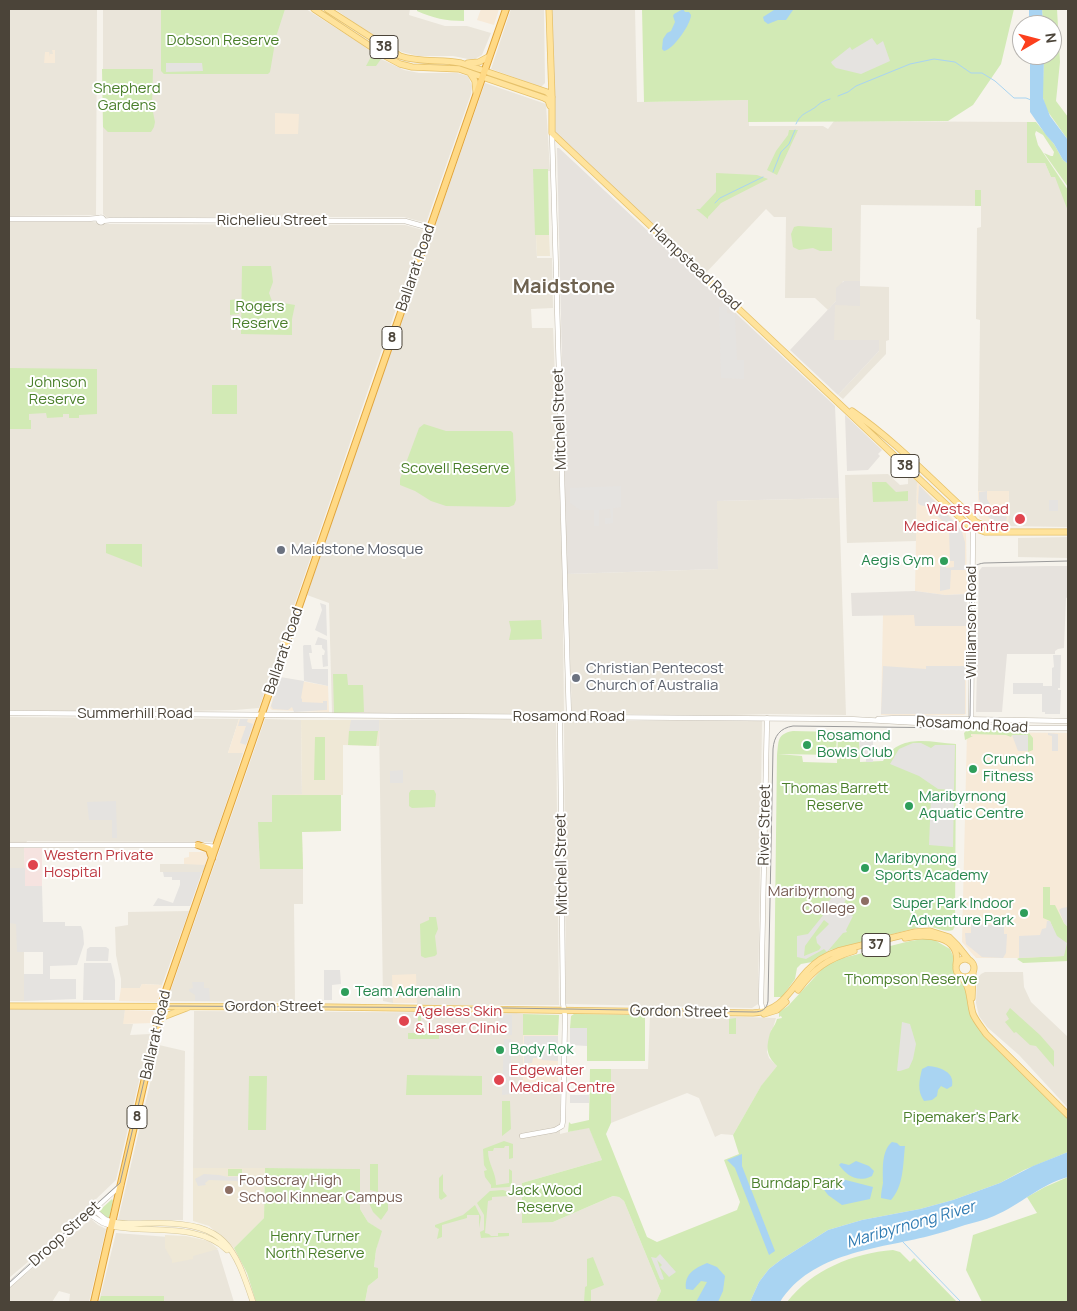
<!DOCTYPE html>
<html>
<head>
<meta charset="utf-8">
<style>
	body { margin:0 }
	#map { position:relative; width:1077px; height:1311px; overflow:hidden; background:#f6f3ec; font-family:Manrope,sans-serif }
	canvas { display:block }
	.frame { position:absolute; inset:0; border:10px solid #4b4439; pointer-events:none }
	.north { position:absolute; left:1012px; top:15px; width:50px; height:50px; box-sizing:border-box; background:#fff; border:1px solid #b7b4b0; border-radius:50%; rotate:82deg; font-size:14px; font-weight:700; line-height:20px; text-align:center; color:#4b4439 }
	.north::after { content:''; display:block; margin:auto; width:18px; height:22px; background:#fc3f1d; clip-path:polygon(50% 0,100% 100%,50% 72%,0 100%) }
</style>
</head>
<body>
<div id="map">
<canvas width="1077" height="1311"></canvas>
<div class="frame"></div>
<div class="north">N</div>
</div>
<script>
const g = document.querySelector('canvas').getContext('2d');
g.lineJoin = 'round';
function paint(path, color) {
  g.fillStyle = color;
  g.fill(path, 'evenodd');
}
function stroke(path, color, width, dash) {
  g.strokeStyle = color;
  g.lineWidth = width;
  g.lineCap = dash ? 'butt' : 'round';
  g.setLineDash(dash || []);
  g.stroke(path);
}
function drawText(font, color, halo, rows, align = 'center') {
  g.font = font + ' Manrope,sans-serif';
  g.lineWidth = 4;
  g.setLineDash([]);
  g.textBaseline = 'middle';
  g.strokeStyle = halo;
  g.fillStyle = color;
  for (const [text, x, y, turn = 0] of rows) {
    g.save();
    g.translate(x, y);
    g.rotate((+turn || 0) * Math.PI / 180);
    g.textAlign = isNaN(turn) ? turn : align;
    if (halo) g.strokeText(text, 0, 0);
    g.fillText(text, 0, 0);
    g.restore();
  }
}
const residential = new Path2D(`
	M9,9H97L96,215L9,216Z
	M103,9H306L358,42L381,59L404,70L419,73H457L468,76L472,86L471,94L426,223L404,217H106L103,214Z
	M335,9H410L409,15L445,26H467L491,33L482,55L473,60L453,56H418L402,52L382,43Z
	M511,9H544L545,83L541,87L491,69Z
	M549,9H635L637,102L748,100L749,126H823L828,129L834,121L1027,122V162L1045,163L1051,177H1055L1068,190V527L1008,526L1009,491H978L980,320L976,319L977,228L981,227V206L861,205L860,281H843L836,301L828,310L815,298H785L786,217H774L766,209L703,276L552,133Z
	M485,83L546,104L550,171L537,172L534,176L537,258H552L553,308L531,309L532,328H553L562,553L564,714L332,713L329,603L307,595L356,451Z
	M9,222H93L107,224L405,225L423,230L259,708L235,710L138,712L9,710Z
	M860,286L889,287V340L886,341V354L843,399L838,395L879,351V340H834V305H860Z
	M888,474L900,485L908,484V474L917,482L916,541L847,543L845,475Z
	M839,498L846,715L770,714L696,716L572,712L567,574L718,569L716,501Z
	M1068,537V558L1018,557V538Z
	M9,717L239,719L228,753H243L213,842L27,841L24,848L25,868H9Z
	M265,719L301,720L302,795L272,822H259L260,869H303V904H294L295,1002L167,1001Z
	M466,719L556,720L559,1005H417V1003H393L383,1001L379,720Z
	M564,721H762L758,1004L752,1008L566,1004Z
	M160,864H206L204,872H160Z
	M189,911L162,985L142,984L140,988H121V979L116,955L115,927L128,925V912Z
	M9,923H17V952H24V1001H9Z
	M985,972H1023L1024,987L1031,1002L1068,1037V1108L1019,1055L987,1027L979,1016L976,1003L977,979L981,974Z
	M78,1008L125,1010L124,1024H133L130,1035L150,1034L116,1180L48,1245L9,1278V1009Z
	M194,1011L516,1013L523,1014V1082L560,1083V1134L589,1127L602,1160L522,1183L553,1222L613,1196L619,1197L624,1201L661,1291L656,1302H365L368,1286L378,1278L374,1267L376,1250L381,1231L368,1222L360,1209V1169L193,1168Z
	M650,1014L776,1018L773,1028L771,1030L767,1052L769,1058L777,1066L760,1088L733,1135L721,1134L715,1137L699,1098L687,1093L611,1123V1069H648Z
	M159,1045L185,1051L183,1220H118Z
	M91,1219L98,1225L106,1229L89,1302H69L70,1294L59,1291L52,1302H9V1288Z
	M116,1233L195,1239L218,1250L234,1302H99Z`);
const commercial = new Path2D(`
	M481,9H499L494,25L477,20Z
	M52,50H55V63H44L45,52H49L50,57V54H53Z
	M275,113L299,114L298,134H275Z
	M917,482L966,532L967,594L945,595L915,591Z
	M978,491H1009L1008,526L990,524L979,518Z
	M883,615H915V626H966V714L963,715H881Z
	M280,677L328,686L329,712L272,710L270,708Z
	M239,719H255L256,721L243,753H228Z
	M967,732L1068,733V958H976L962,942Z
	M189,852H209L205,865L184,864V858L189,857Z
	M416,974L417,1003H393L392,975Z
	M163,982L157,1002L119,1001L121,988H140L142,984L162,985Z
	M125,1010L153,1011L154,1014L152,1023L123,1024Z
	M523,1035H558V1083L523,1082Z`);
const industrial = new Path2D(`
	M557,148H559L835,406L839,498L717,501L718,569L567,574Z
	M844,281H860V306L835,305L834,340H879V351L838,395L790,350L836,301V288Z
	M845,415L882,450L878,454L880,456L868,470L847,471Z
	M1046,566H1068V597L1066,598L1064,648L1058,649L1055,651V654H1007L1002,712H976L979,571L982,567Z
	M915,591L945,595L967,594L966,626H915L914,615L852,616L851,593Z`);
const education = new Path2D(`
	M536,235H549L550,256H537Z
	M301,720H379V746L343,745V795H341V831L302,832L303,869H260L258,822H272V795L302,794Z
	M193,1168H265L264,1218L234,1248L209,1226L193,1221Z
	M165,1235L186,1236L209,1241L218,1249L193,1256V1259L172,1263V1260L165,1248Z`);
const medical = new Path2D(`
	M24,848H42V886H25Z`);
const green = new Path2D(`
	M161,9H285L276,37L270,72L268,74H164L161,71Z
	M417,9H464V21C446,21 433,18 417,11Z
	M642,9H1014L1001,64L973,105L948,121L748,122V100L644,102Z
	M1042,9H1057L1060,62L1056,101L1068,117V140L1046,109L1043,98V83L1044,55H1052V25H1043Z
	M374,51L380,56L381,59L376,66H366Z
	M102,69H153L152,107L155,122L154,127L151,132H108L103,127Z
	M1027,122H1036L1054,144L1063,160L1068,164V187L1044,153L1051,156H1053L1054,152L1043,135L1036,131L1035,134L1038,145L1068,190V211L1055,177H1051L1045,163H1027Z
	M789,130H798L777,175L767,170L776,151L788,135Z
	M533,169H548L549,235H535Z
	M716,173L757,175L768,179L721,203L708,217V219L696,209H700L716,192Z
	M975,190H981V206H975Z
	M798,226L832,228V251H820L813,248L799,250L793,247L791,234L794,227Z
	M242,266H271L273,282L269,293L272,301L295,305L292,319V335L241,334Z
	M239,299V314L230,315V300Z
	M9,368L97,369V414L79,415V418H69V414H63V417L47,418L46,413L29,414V420H31V429H9Z
	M212,385H237V414H212Z
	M424,424L446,431H511L513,433L516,500L514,505L509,507L446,506L431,501L415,491L400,485V479L419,428Z
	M872,482H886L896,492L908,491V501L873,502Z
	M106,544H142V567L106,553Z
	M541,620L542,639L509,640L511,630L509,621Z
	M333,674H347L348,685H363L364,712L334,713Z
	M969,728L1029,733L1033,738V750L1028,752V735H1012L1011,737L1006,735L971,734V736H973L965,740L964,733Z
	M349,731H378L376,746L348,745Z
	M793,731L837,732L836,755L778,754L802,756L803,762L837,763L838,732L859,733L860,762L883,761C900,733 928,742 956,744L955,926L953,930C945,933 933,926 924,926L830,950L812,962L801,964L797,968L795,979L782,997H774L777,755C779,742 776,734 793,731Z
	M315,737H325V780H314Z
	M411,790H434L436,794L435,807L412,808L409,806V793Z
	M272,795H341V831L302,832L303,869H260L258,822H272Z
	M1043,887H1050V905H1055L1064,923L1068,927V961L1023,963L1017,959L1019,958L1064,956L1050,921L1043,918Z
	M429,917H436L438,929L435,936L437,954L435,956L425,958L421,956L420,924L429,920Z
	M931,938L950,949L953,956L955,972L965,988L971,1013L1068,1118V1152L1024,1170L1000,1183L953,1200L920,1209L862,1220L828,1230L782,1259L769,1269L759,1282L750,1302H656L661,1291L624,1201L619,1197L613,1196L553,1222L522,1223V1183L602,1160L589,1128L568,1132L569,1122L571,1124L589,1120L590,1069H611V1123L606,1134L647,1237L657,1242L737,1210L740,1202L724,1160L739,1154L733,1135L761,1086L777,1066C766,1055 766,1048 770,1033C772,1028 775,1026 777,1019L782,1018L781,1016L779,1017V1012L788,1006L825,966L839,959L910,941Z
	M1010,1008L1040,1035L1054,1051V1067L1036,1046L1030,1045L1016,1032L1014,1033L1005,1022L1009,1019L1006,1014Z
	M523,1014L559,1015L558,1035H523Z
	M574,1014L645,1015V1061H587V1028H570L571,1016Z
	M418,1016H421V1033L439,1034V1039H408V1033H418Z
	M736,1018V1034H729V1019Z
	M407,1075L482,1076V1095H406Z
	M249,1076H267L266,1130H248Z
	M502,1101H510L511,1129L502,1136Z
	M504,1141L513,1144V1158L509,1159V1146H505L504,1148H494L493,1151H488C488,1164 496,1172 496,1185L509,1183V1169L512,1171V1185L509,1187L491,1188V1185L485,1177L484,1171L487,1170L484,1165L483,1149Z
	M370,1164H378V1192L370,1190Z
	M265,1168L360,1169V1209L368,1222L382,1231L376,1250L374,1267L378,1268V1278L368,1286L365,1302H256L247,1273L234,1248L264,1218Z
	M228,1169H242V1176H228Z
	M443,1174V1191L447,1196L441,1200L439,1198V1178Z
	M1068,1177V1302H982L966,1270L973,1235L1037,1213L1027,1197L1045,1187Z
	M503,1190L509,1192V1196L492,1197V1200L488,1201L485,1233L489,1234L491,1236H498V1233H509V1236L481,1238L480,1232L484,1230V1215L477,1203L490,1191Z
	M112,1199L113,1201L109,1218H107L99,1211Z
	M388,1199V1210L381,1220L373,1212L369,1203L371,1201Z
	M475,1205L481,1217L479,1228V1215H467V1218L442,1225V1237L437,1239L439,1229L435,1227V1225L463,1215Z
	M893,1250L900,1252L910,1262L914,1258L957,1302H787C812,1270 853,1253 893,1250Z
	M593,1257L604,1285L591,1290V1302H584L585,1287L587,1286V1259Z
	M101,1296H164V1302H99Z`);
const parking = new Path2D(`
	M872,38L877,45L883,41L890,61L861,74L836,68L832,64L831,62L850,47L852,50Z
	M166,63H202L203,71L166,72Z
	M727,306V313L735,315L737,360H744V379L721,378L719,307Z
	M919,485L961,529L965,542V570H951L950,589L940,591V566H942V563H946V568L954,567V561H950L949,530H953V527L950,524L948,527L934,512L936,510L932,504L929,507L920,505L918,503Z
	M621,486V507L613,508V523L605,524V518H611L610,509L599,510V526H594V510H580L570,503V488Z
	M987,491V499L994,511L1000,515L1007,517L1006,522L1003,521V524L996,523L985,514L979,499V492Z
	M1049,500H1058V511H1049Z
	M320,603L326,605L327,636L315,630L322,610Z
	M318,637L327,640L328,666L323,667L322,655H324L325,651L322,648V645H315Z
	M304,645H311L312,653H309L312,669H328V686L304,681L303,646Z
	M1053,655H1061L1060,688H1058V690H1061L1060,714H1045V712H1042V694H1013V683H1043V686H1052V668L1054,667Z
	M883,666L926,669V666H965V714H881Z
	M280,677L304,681L301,698L302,699V702L323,703V701H327V710L294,712L292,707L288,710L273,709L271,706Z
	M240,719H248L247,722L253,724L246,745L240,743L246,726H238Z
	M351,720H379V731H349Z
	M873,732V762H866V757H860L859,733Z
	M1048,733L1058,734V751H1052V736L1048,735Z
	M1012,735H1028V751H1018Z
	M913,743H921L931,748L935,745H955L954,790L938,789L919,776L890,764L899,749Z
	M403,770V783H390V771Z
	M931,797L954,799L953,847L929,845Z
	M116,801L117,838H112V820H89L87,802Z
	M9,868H25V886H42L43,922H65V926H81L83,931L84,944L77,965L50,966V979H76V999L24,1001V974H43V952H17L16,924L9,923Z
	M163,872H202L190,906H153L158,898L173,903L180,885V880H172V877H164Z
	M835,893L846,899L843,906L853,911L851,915L853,916L846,930L847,932L843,933L827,952L824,949L806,959L797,957V936L808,934L825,913L829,901ZM824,920L829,924L816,937L817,943L821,947L819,950L804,956L805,946Z
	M1068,907V927L1064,923L1059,910L1062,908Z
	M1047,921H1050L1057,936L1067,943L1064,956L1019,958V936L1040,935L1042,929L1046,928Z
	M971,924L1004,925V934H1007L1006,953L1003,958L982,957L966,944L965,933H971Z
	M90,947H106L109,949L108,961H86L87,949Z
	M84,963H111L115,980V1000H83Z
	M324,970H340L341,984L332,985V1000H324Z
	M192,982H204V988H209L210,1001H195V995L189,991V989L193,988Z
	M499,1015H512V1035L500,1034V1029H498Z
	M902,1022L910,1024L916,1044L913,1059L909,1068L900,1071H897Z
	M570,1028H587V1046L570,1045Z
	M524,1036H558V1061L542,1060L541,1058H533L532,1063H524Z
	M504,1039H511V1094L502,1095Z
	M570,1095H589V1103H570Z
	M975,1109L988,1114L985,1124L972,1120Z
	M204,1174L219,1175L228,1177L252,1176L251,1183L241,1185L237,1181L209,1180L205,1183L206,1185L198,1186L195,1179Z
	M660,1254L676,1272L669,1277L660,1267L662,1265L657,1260L664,1279L662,1280L660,1279L651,1257L656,1258Z`);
const water = new Path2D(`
	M683,9L685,12H689L691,15C691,24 673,50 664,51L662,49L663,39L667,33L671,31L675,22L673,16L674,14Z
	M780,9L793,10L786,20H778L768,24L764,21L763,17L774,10Z
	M1029,9H1042L1043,25H1029Z
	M1030,55H1044L1043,98L1050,116L1068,140V164L1063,160L1054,144L1046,135L1030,112Z
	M928,1066C940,1067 955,1072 952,1086L947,1089L941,1086L938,1090L937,1096L932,1100L924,1101C917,1091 919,1081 922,1069Z
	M892,1142L897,1143L900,1146H905C903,1163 904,1186 891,1200L881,1198C881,1192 882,1189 883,1183C883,1170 881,1151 892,1142Z
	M1068,1152V1177C1041,1184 1020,1205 994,1216C985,1220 975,1222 965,1225C953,1229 941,1233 929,1236C878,1249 812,1252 780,1302H750L759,1282L769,1269L782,1259L828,1230L862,1220L920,1209L953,1200L1000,1183L1033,1166Z
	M742,1154V1166L775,1251L769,1255L735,1168L727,1160Z
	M856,1161L869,1166L874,1171L872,1176C858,1183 847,1176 839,1165L841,1163L849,1165Z
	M819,1178L842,1179L873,1187L870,1199L842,1205L828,1195L819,1183Z
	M707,1263L717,1267L725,1276L723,1291L718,1302H696L707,1282L701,1281L693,1290L686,1289C684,1274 695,1268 707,1263Z`);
const stream = new Path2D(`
	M838,96L848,92L856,86L910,64L934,59L955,62L971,73H982L995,81L1014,98H1026L1031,100
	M796,124C800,115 804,114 811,110C820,105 817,103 830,99
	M773,172L781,152L789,144L795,130
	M715,203L720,198L763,177
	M902,1241L961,1302`);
const tertiary = new Path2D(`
	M552,133L569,717
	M98.5 220a2.5 2.5 0 1 1 5 0a2.5 2.5 0 1 1-5 0Z
	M9,219H88L99,218
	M102,221L112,220L405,221L430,228
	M9,713L849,719L1010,728H1068
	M878,719L897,718L1068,721
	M971,726L973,528
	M9,845H198L216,847
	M763,1011L761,1003L767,718
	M522,1136L555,1130L562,1126L563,1121L565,1016L563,1003L560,717
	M93,1209L105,1219L113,1222
	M89,1214L103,1223L112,1226
	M9,1285L121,1185`);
const secondary = new Path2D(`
	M113,1222C128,1225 144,1223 160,1223C225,1224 234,1245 253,1302
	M112,1226C149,1234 198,1222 227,1250`);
const primary = new Path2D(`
	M314,9L385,56L400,64L412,67L459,69L544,98L548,100L550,106
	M327,9L400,56C420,63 440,59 461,63L547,92L552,97
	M549,9L552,98V133L969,526L985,532H1068
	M468,63L479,62L488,57
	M470,73L475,81L476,92
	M852,411C894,440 929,477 966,511L976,522L996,530
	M905,938C924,934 962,934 956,965
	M956 968a9 9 0 1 1 18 0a9 9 0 1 1-18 0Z
	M960,976C971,985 969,1001 973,1014C976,1021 982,1028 986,1034L1068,1115
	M798,990C815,968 827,959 854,951
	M972,998L973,973
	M9,1006L328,1007L753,1013C783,1011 790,989 808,970C816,961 826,955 838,951L915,932L930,931L949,937L957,945L969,960
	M764,1014L777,1010L786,1002
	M158,1022L163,1017L189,1007`);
const trunk = new Path2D(`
	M198,845L209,849L212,858
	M94,1302L163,999L506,9`);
const tram = new Path2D(`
	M9,1283L120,1183L160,1013L165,1006L505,1008L754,1012C762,1012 767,1009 768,1001L773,749C774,736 780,728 793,726L958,728L965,726L970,716L972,575C972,567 976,564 984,563L1068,561`);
const markers = [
	[1020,519,6,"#e0444e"],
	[281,550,5,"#6b7280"],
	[944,561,5,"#2e9e5b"],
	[576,678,5,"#6b7280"],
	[807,745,5,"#2e9e5b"],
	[973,769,5,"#2e9e5b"],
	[909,806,5,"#2e9e5b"],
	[33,865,6,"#e0444e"],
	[865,868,5,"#2e9e5b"],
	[865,901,5,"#8d6e63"],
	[1024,913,5,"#2e9e5b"],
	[345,992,5,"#2e9e5b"],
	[404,1021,6,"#e0444e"],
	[500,1050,5,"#2e9e5b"],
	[499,1080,6,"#e0444e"],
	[229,1190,5,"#8d6e63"]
];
const shields = [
	[384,47,28],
	[392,338,20],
	[905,466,28],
	[876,945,28],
	[137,1117,20]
];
const shieldNames = [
	["38",384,47],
	["8",392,338],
	["38",905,466],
	["37",876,945],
	["8",137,1117]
];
const parkNames = [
	["Dobson Reserve",223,41],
	["Shepherd",127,89],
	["Gardens",127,106],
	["Rogers",260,307],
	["Reserve",260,324],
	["Johnson",57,383],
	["Reserve",57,400],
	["Scovell Reserve",455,469],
	["Thomas Barrett",835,789],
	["Reserve",835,806],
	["Thompson Reserve",911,980],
	["Pipemaker's Park",961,1118],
	["Burndap Park",797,1184],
	["Jack Wood",545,1191],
	["Reserve",545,1208],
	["Henry Turner",315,1237],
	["North Reserve",315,1254]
];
const streetNames = [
	["Richelieu Street",272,221],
	["Ballarat Road",416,268,-71],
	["Hampstead Road",695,268,43],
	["Mitchell Street",560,419,-92],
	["Williamson Road",972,622,-90],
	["Ballarat Road",284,651,-71],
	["Summerhill Road",135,714],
	["Rosamond Road",569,717],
	["Rosamond Road",972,725,3],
	["River Street",765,825,-89],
	["Mitchell Street",562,864,-91],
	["Gordon Street",274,1007],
	["Gordon Street",679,1012,1],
	["Ballarat Road",156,1035,-77],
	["Droop Street",65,1234,-42]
];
const healthNames = [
	["Wests Road",1009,510,"right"],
	["Medical Centre",1009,527,"right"],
	["Western Private",44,856],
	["Hospital",44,873],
	["Ageless Skin",415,1012],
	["& Laser Clinic",415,1029],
	["Edgewater",510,1071],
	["Medical Centre",510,1088]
];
const worshipNames = [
	["Maidstone Mosque",291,550],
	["Christian Pentecost",586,669],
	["Church of Australia",586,686]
];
const leisureNames = [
	["Aegis Gym",934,561,"right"],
	["Rosamond",817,736],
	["Bowls Club",817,753],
	["Crunch",983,760],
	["Fitness",983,777],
	["Maribyrnong",919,797],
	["Aquatic Centre",919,814],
	["Maribynong",875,859],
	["Sports Academy",875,876],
	["Super Park Indoor",1014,904,"right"],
	["Adventure Park",1014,921,"right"],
	["Team Adrenalin",355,992],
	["Body Rok",510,1050]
];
const educationNames = [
	["Maribyrnong",855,892],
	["College",855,909],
	["Footscray High",239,1181,"left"],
	["School Kinnear Campus",239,1198,"left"]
];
const waterNames = [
	["Maribyrnong River",911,1225,-16]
];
const districtNames = [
	["Maidstone",564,287]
];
paint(residential, '#eae5da');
paint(commercial, '#f7ead8');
paint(industrial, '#e6e2dd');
paint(education, '#efe8d6');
paint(medical, '#f6e3e0');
paint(green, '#d2eab5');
paint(parking, '#e5e3e0');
paint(water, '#a9d4f2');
stroke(stream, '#a9d4f2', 1);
stroke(tertiary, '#c2bbae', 5.5);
stroke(secondary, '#d6c79b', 6);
stroke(primary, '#e6c16a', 7);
stroke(trunk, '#e0a43c', 8);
stroke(tertiary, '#fff', 4.5);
stroke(secondary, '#fff3cd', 5);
stroke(primary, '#ffe39c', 5.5);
stroke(trunk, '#ffd985', 6);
stroke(tram, '#9a9a9a', 1);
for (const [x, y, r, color] of markers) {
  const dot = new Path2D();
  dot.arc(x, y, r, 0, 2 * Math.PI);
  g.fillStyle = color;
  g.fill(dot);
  stroke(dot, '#fff', 2);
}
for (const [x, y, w] of shields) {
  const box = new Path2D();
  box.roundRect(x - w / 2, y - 11.5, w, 23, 4);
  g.fillStyle = '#fff';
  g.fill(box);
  stroke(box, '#4b4439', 1);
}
drawText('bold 14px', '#4b4439', null, shieldNames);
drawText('15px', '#4a7f2a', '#fff', parkNames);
drawText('15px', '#4b4439', '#fff', streetNames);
drawText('15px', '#be3a42', '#fff', healthNames, 'left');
drawText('15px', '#5b616d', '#fff', worshipNames, 'left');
drawText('15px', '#27864d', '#fff', leisureNames, 'left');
drawText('15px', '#785e54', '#fff', educationNames, 'right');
drawText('italic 16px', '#2e7ab2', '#fff', waterNames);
drawText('bold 20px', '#6e6250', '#fff', districtNames);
</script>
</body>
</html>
